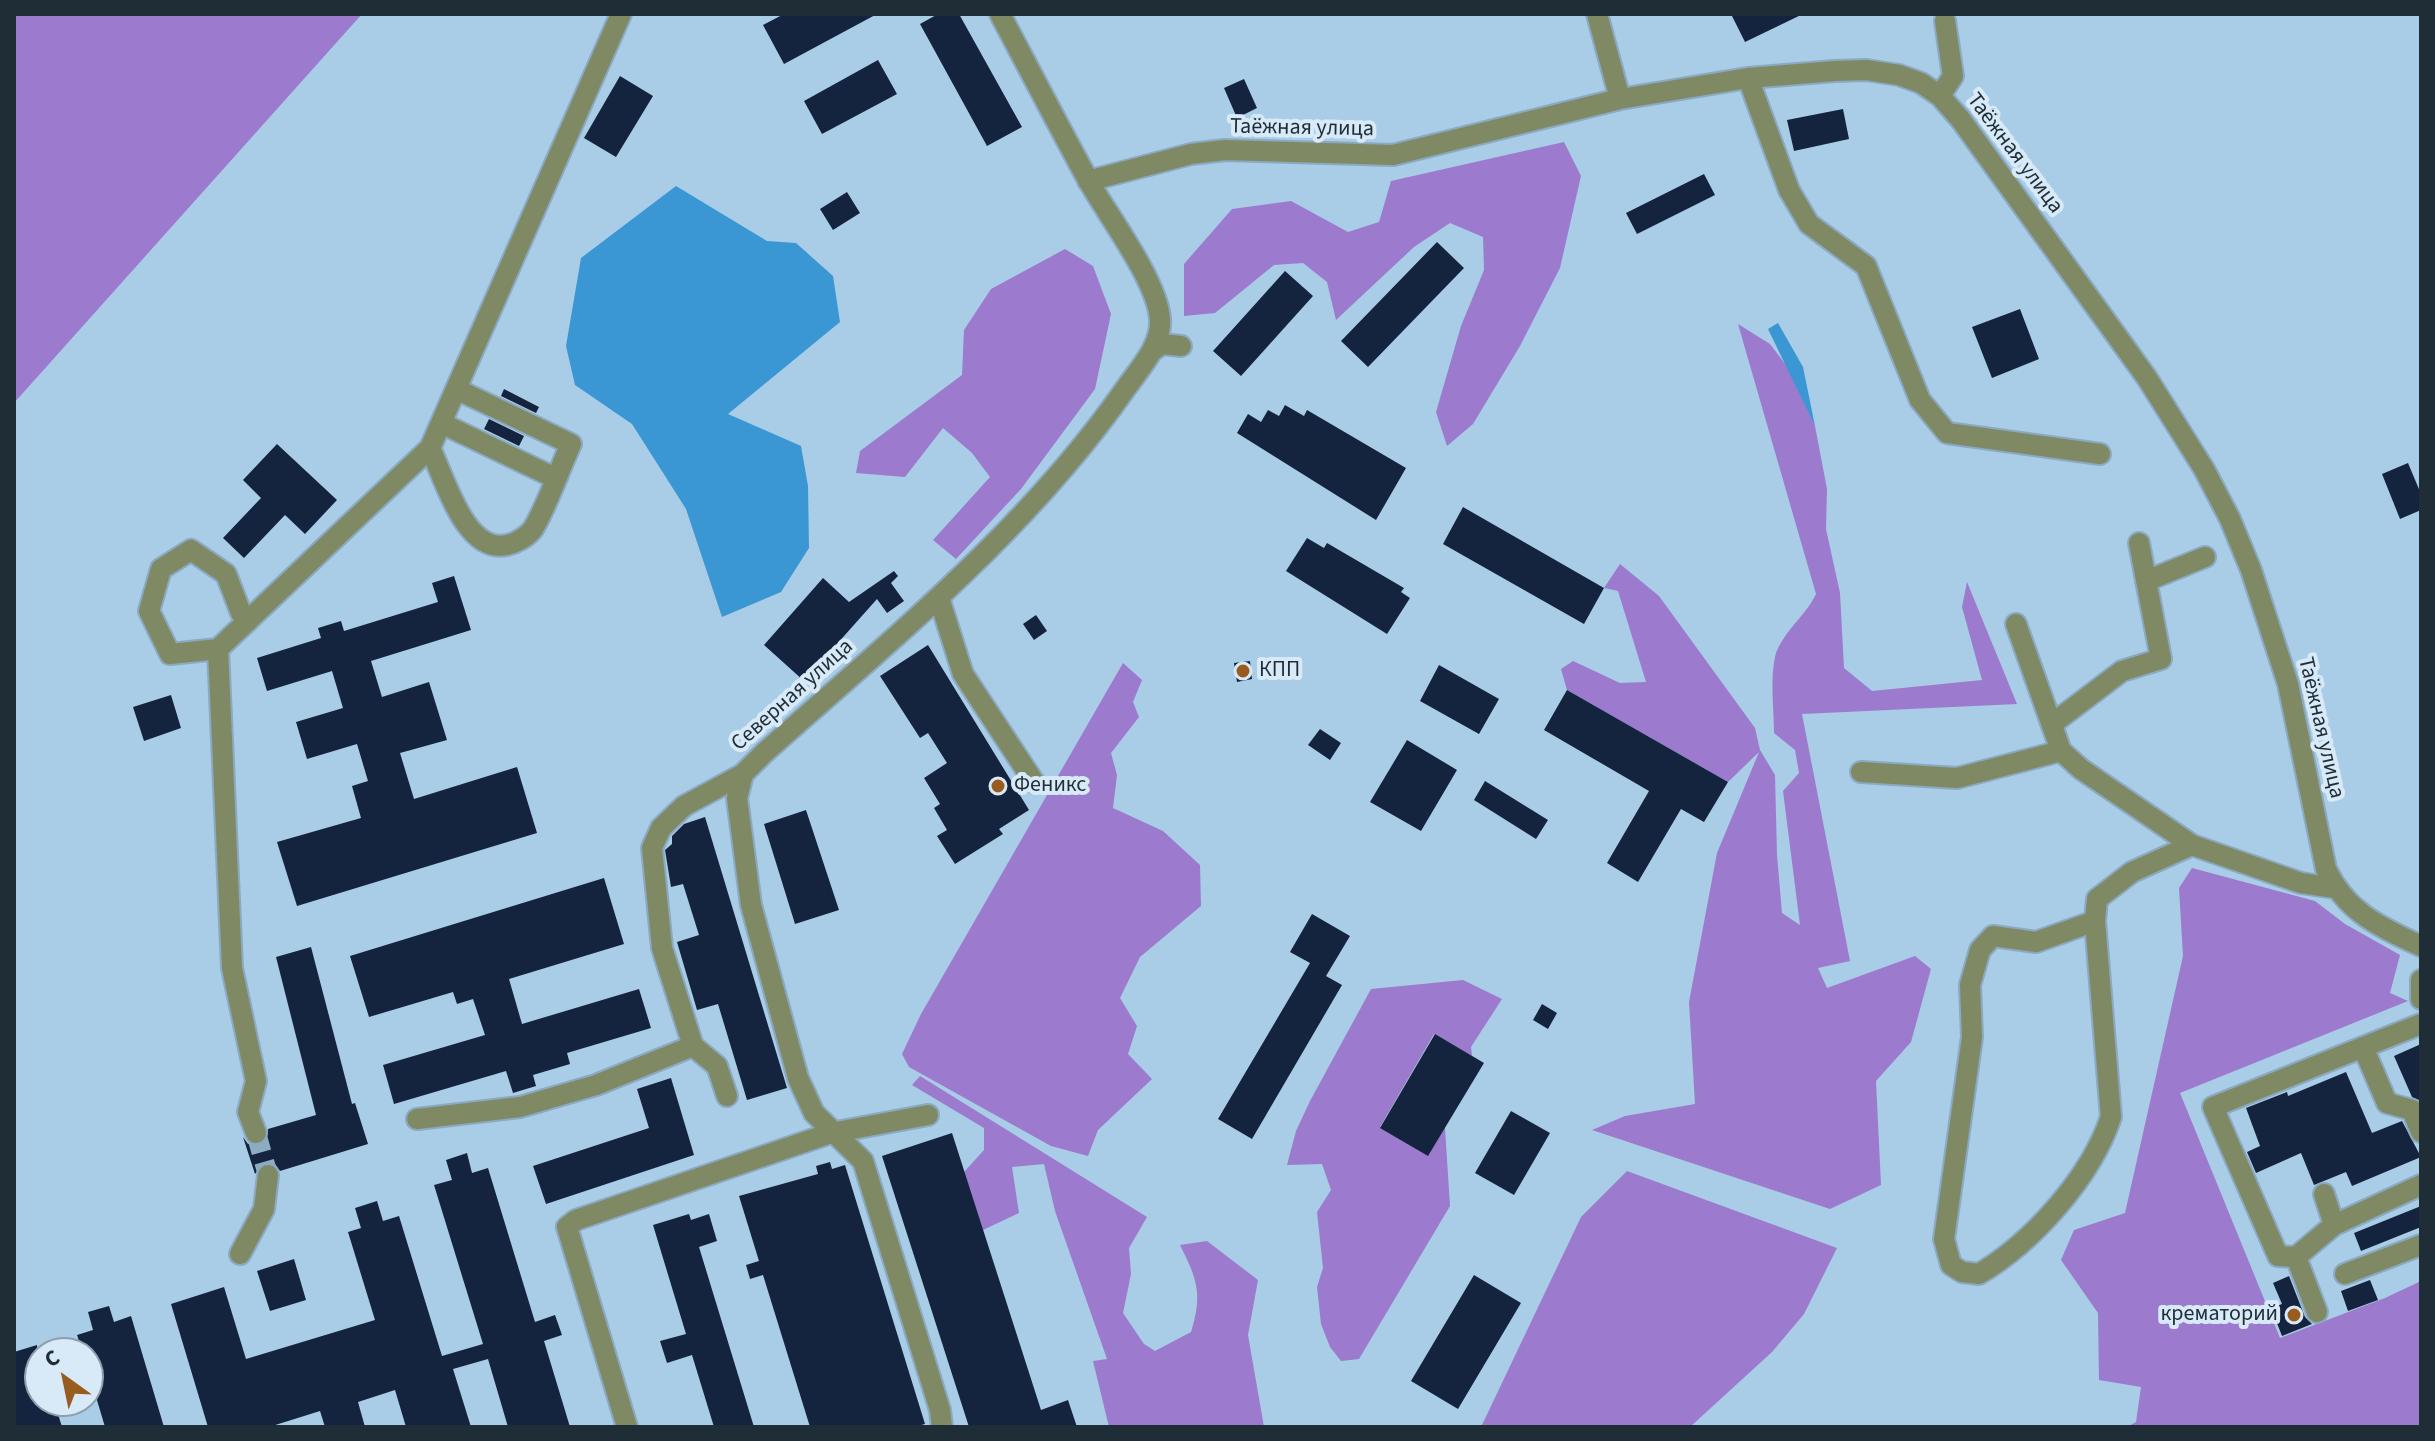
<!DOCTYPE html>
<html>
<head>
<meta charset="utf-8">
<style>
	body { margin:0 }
	#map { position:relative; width:2435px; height:1441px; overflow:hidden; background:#a9cce7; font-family:"Source Sans 3",sans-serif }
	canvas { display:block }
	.frame { position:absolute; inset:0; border:16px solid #1f2d37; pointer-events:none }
	.north { position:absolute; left:24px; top:1337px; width:80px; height:80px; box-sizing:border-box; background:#d8eaf8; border:2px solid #8e9eab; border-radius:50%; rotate:327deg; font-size:22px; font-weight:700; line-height:32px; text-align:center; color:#1f2d37 }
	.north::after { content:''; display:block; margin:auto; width:28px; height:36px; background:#995c1f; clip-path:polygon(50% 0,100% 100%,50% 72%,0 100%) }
</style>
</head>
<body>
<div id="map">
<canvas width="2435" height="1441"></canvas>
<div class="frame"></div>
<div class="north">С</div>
</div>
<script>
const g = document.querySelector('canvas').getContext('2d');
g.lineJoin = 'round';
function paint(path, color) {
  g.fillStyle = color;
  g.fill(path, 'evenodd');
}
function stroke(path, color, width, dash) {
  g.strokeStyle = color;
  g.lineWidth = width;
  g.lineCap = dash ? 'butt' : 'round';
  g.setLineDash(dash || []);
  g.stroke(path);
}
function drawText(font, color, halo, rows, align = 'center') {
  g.font = font + ' "Source Sans 3",sans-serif';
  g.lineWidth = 8;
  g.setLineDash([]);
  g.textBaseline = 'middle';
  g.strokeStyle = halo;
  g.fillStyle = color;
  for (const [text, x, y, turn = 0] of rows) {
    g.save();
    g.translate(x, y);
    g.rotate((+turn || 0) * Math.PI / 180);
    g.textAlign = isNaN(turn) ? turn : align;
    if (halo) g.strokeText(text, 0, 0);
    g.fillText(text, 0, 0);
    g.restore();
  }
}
const forest = new Path2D(`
	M14,14H362L14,403Z
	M1564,142L1581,176L1560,268L1520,346L1473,424L1447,446L1436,412L1461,326L1484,270L1483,237L1450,223L1414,247L1336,320L1327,282L1303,263L1274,265L1215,313L1184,316V264L1232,209L1291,201L1348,232L1379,222L1391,181Z
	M1065,249L1093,266L1111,314L1095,389L1021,489L956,559L933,540L990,477L972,453L943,428L905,477L856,473L860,451L962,375L964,330L991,289Z
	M1738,324L1770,344L1789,369L1815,426L1827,489L1826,529L1840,593L1844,668L1872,691L1982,680L1962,607L1967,582L2017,704L1802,714L1850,961L1818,968L1827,988L1915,956L1931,969L1911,1042L1876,1081L1881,1185L1830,1209L1592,1130L1625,1116L1695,1104L1689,1002L1717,853L1759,752L1728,782L1567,690L1561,669L1573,661L1620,683L1646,682L1618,591L1604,588L1620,564L1659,596L1755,728L1760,750L1775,775L1777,855L1782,913L1800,925L1783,791L1799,773L1795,750L1774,733C1774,710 1770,679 1775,657C1781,633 1806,616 1816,594Z
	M1123,663L1142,680L1133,702L1139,717L1111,753L1117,775L1113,808L1163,831L1200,865L1201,906L1140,957L1120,998L1137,1026L1128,1054L1152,1079L1098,1130L1088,1156L1051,1146L909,1067L902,1054L921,1014Z
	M2192,868L2315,901L2345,924L2400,955L2390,993L2408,1001L2180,1093L2280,1338L2385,1298L2421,1281V1427H2127L2136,1422L2141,1387L2099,1380L2098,1313L2061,1260L2074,1230L2125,1213L2183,956L2179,888Z
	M1463,980L1502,999L1471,1047L1472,1056L1434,1034L1380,1127L1445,1128L1450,1206L1359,1359L1341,1361L1330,1347L1321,1324L1317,1287L1323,1268L1317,1212L1331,1190L1322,1164L1287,1165L1296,1131L1310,1101L1371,989Z
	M920,1076L1147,1217L1129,1248L1131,1274L1123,1313L1144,1344L1155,1351L1191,1332C1203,1294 1197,1279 1180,1245L1207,1241L1258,1280L1248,1335L1264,1427H1109L1093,1361L1107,1359L1055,1211L1044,1164L1012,1167L1019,1213L983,1230L964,1172L984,1150V1128L912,1085Z
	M1627,1171L1837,1248L1804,1314L1772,1352L1690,1427H1481L1581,1217Z`);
const water = new Path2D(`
	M676,186L767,241L796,243L833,276L840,322L728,414L801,446L808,486L809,548L781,592L722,617L686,509L632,424L575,385L566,346L581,258Z
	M1778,323L1803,367L1815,426L1768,329Z`);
const building = new Path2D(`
	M784,14H877L784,64L763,25Z
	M938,14H959L1022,127L987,146L920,24Z
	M1731,14H1803L1745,42Z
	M878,60L897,94L822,134L804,101Z
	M620,76L653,96L616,157L584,138Z
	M1244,79L1257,108L1237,118L1224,88Z
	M1843,109L1849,139L1794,151L1787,120Z
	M1704,174L1715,195L1637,234L1626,213Z
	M847,192L860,213L833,230L820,209Z
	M1437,242L1464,268L1368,367L1341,341Z
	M1285,271L1313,296L1241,376L1213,351Z
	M2020,309L2039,359L1992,378L1972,327Z
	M504,389L539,407L536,413L501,396Z
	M1285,405L1304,416L1307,410L1406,468L1376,520L1237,433L1248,414L1261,422L1268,410L1279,416Z
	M489,419L524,436L519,446L484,429Z
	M277,444L337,500L305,534L285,515L244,558L223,538L261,498L243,480Z
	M2408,463L2421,494V510L2400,519L2382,474Z
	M1463,507L1604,588L1584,624L1443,544Z
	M1307,538L1324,548L1327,543L1404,588L1401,592L1410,598L1387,634L1286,571Z
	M894,571L898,576L891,583L904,601L887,613L877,599L804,681L764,645L823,578L849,602Z
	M454,576L471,630L371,661L382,697L429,682L447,740L400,753L414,799L517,767L537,833L297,906L277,842L361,818L352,786L368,781L357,744L307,759L296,722L343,708L332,671L267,691L257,658L321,638L318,628L341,621L344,631L438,602L432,583Z
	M1036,615L1047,631L1034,640L1023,624Z
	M928,645L1029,810L999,829L1003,834L955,864L937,836L947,830L934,808L940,804L924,778L947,763L928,733L920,738L880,676Z
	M1250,661L1252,679L1237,682L1234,663Z
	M1439,665L1499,699L1479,734L1420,701Z
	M1567,690L1728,782L1704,822L1681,809L1638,882L1607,863L1649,791L1544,730Z
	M171,695L181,728L144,741L133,707Z
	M1320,729L1341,743L1330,760L1308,745Z
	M1407,740L1457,770L1421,831L1370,802Z
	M1485,781L1548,820L1536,839L1474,800Z
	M806,810L839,910L795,924L764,824Z
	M705,817L787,1088L747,1100L718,1004L697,1010L677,942L699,935L683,884L671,887L665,850L672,844V836L684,824Z
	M604,878L624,944L509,979L522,1024L639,989L651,1028L567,1053L570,1064L533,1075L536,1086L513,1093L506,1071L394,1104L383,1065L485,1035L473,999L457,1004L453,992L369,1017L350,956Z
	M1312,914L1350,936L1326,976L1342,985L1252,1139L1218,1119L1310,963L1290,952Z
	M311,947L352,1104L355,1103L368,1144L280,1171L275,1164L264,1163L255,1174L243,1137L248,1144L260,1145L266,1141L268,1129L316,1115L276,957Z
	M1542,1004L1557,1013L1548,1029L1533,1020Z
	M1435,1034L1484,1063L1428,1156L1380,1128Z
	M2421,1044V1101L2412,1097L2394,1056Z
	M2346,1072L2372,1133L2402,1121L2421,1157L2352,1186L2346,1172L2314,1185L2301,1153L2256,1173L2247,1152L2260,1146L2246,1108L2287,1092L2288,1096Z
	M671,1078L694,1155L546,1204L533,1166L649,1128L637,1089Z
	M1511,1111L1550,1133L1514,1195L1475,1173Z
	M952,1133L1041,1410L1068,1400L1077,1427H969L882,1156Z
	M467,1153L472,1173L488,1168L535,1322L555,1315L562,1335L544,1341L570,1427H508L488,1359L453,1369L471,1427H406L395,1390L358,1402L365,1427H325L320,1411L269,1427H208L171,1304L224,1287L246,1359L375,1320L348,1232L361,1228L355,1208L377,1201L383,1221L399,1216L442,1356L483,1344L434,1185L452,1180L446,1160Z
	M830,1162L832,1169L845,1165L925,1424L914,1427H810L763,1275L750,1279L746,1265L759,1261L739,1196L818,1174L816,1166Z
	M2421,1206V1227L2361,1251L2354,1233Z
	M689,1214L691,1220L709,1214L717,1241L699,1247L754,1427H714L692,1355L667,1363L660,1341L686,1334L653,1225Z
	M294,1259L306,1300L270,1311L257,1271Z
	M1474,1275L1521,1303L1458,1409L1411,1381Z
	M2289,1276L2305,1317L2312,1324L2282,1336L2271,1308L2282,1304L2273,1283Z
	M2370,1280L2378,1300L2348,1311L2341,1291Z
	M109,1306L114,1322L131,1316L164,1427H105L88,1370V1353H83L77,1335L93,1330L88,1312Z
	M37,1345L40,1401H54L62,1427H14V1352Z`);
const minorTunnel = new Path2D(`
	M256,1133L268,1175`);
const minor = new Path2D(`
	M1597,14L1620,99
	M1748,78L1789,190L1809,224L1866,266L1920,400L1947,433L2100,454
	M1940,96L1953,76L1945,21
	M1088,181L1191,154L1225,150L1393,155L1620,99L1748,78L1835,71L1866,70L1899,75L1921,83L1940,96L1961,120L2147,378L2204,469L2230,519L2251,570L2288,684L2326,869C2346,912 2380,927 2421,946
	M1152,351L1162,344L1181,346
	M441,423L555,478
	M430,448C445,479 465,554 507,545C516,543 527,537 533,529C548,504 558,472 571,444L456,389
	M2146,581L2205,557
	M939,598L963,674L1034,782
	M2016,624L2061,751L2081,769L2192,845L2301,883L2335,888
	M218,649L170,654L149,611L161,569L191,550L226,574L241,613L248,621
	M2052,724L2122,671L2161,659L2139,543
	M1861,772L1957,778L2061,751
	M2095,921L2036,942L1993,936L1980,950L1970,985L1972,1037L1944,1239L1951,1265L1962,1272L1979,1274C2033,1242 2091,1177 2111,1117L2095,921L2097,899L2132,872L2192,845
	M2421,980V999
	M2421,1024L2213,1107L2278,1256L2296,1257L2334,1225L2421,1185
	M2363,1047L2387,1103L2412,1110L2421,1132
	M727,1096L717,1066L693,1046L662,948L652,848L661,828L684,806L743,774
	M417,1119L520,1107L596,1085L693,1046
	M256,1133L248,1112L256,1081L232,968L218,649L430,448L621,14
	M2324,1194L2334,1225
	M240,1254L264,1209L268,1175
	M2296,1257L2317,1312
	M2345,1274L2421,1245
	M627,1427L567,1227L576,1220L831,1133L928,1115
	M942,1427L940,1410L863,1161L814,1113L798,1078L751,905L737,798L743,774L764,753C893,638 1027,530 1126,388C1140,368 1162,345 1160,319C1157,280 1108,216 1088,180C1058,125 1029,69 1000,14`);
const markers = [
	[1243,671,8,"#995c1f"],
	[998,786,8,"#995c1f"],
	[2294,1315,8,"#995c1f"]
];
const streetNames = [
	["Таёжная улица",1302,129,1],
	["Таёжная улица",2014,154,53],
	["Северная улица",793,696,-42],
	["Таёжная улица",2320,728,77]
];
const poiNames = [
	["КПП",1259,671],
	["Феникс",1014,786],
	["крематорий",2278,1315,"right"]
];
paint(forest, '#9c7bce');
paint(water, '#3b97d4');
paint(building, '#15243e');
stroke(minorTunnel, '#8dacc4', 20, [20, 10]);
stroke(minor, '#8ba9c0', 24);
stroke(minor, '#7f8a64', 20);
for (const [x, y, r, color] of markers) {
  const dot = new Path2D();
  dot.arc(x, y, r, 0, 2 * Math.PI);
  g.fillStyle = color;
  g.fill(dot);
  stroke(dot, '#d8eaf8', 3);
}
drawText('22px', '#1f2d37', '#d8eaf8', streetNames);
drawText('22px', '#1f2d37', '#d8eaf8', poiNames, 'left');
</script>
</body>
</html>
